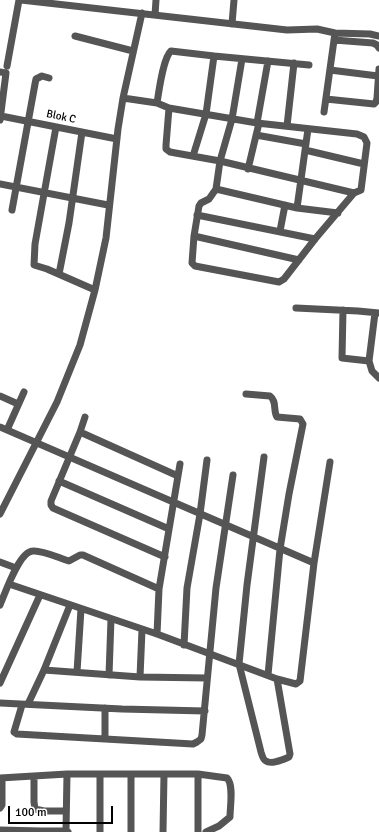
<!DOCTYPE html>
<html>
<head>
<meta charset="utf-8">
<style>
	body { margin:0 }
	#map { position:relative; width:379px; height:832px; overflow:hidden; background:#fff; font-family:Signika,sans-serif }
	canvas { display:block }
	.scale { position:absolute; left:8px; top:806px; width:105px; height:18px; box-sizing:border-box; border:2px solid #000; border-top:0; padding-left:5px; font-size:12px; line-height:14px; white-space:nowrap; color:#000; -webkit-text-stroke:3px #fff; paint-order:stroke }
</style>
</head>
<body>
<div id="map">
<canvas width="379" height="832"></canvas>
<div class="scale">100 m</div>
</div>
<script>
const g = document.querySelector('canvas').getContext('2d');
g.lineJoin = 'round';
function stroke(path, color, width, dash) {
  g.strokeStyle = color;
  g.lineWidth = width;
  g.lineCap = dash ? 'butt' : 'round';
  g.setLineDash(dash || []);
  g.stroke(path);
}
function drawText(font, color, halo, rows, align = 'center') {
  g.font = font + ' Signika,sans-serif';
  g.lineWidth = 3;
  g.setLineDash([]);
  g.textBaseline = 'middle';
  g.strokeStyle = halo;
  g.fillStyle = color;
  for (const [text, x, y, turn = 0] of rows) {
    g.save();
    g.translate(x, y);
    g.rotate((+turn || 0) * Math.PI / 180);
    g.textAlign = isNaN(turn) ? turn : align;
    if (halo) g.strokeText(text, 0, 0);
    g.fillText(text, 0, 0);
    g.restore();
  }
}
const street = new Path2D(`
	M21,0L287,30L317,29L335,33L370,34L379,36
	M155,15L156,0
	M232,24L234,0
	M75,36L133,51
	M334,40L373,43L377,45L379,48
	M7,66L19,0
	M330,70L378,76
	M0,72L6,73L0,120
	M123,98L157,103L169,108L257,123L357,134L364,137L367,143L361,190L354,193L315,239L284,279L279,282L195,266L192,263L194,236L199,206L201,203L209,199L216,189L220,161L232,119L242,59
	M326,99L374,104L376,102L377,98L379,69
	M157,103C159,91 163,58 171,51L214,56L309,65
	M169,108L166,145V149L170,152L220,161L354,193
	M324,112L335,33
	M1,116L117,139
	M257,123L268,61
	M287,126L294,63
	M56,127L35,244L34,265L47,269L95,290
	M256,135L306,144
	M305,150L364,164
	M193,156L206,114L214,56
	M248,169L259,123
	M0,184L108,205
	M216,189L297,208L338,213
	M297,208L308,129
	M12,210L35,84L36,79L42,76L49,78
	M197,215L315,239
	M280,231L285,205
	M194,236L299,260
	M59,274L69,223L82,132
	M296,308L358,311L379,313
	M343,310L342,358L369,361
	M375,313L369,361L372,371L379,378
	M246,394L270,396C277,401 273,411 277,417L300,419L303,424L289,494L280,549L268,675
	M0,396L18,404
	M0,427L314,563
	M7,430L24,392
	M80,432L85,417
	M264,457L247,585L239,664L261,752C262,755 263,760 266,761C271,765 284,759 289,757L290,754L277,679
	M59,481L169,529
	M0,514L57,402L80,345L95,290L106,238L118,129L123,98L142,13
	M165,557L53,508L51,505V501L80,432L178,476
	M0,562L16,568
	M9,584L157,634L277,679L296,684L300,681L314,563L330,462
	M0,605C5,594 19,551 33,551C42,550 59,558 69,561L80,555H83L159,589
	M157,634L159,589L180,464
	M184,645L187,588L200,514L207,460
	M44,670L140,677L207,678
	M77,672L81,609
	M109,675L111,619
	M140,677L142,630
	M0,683L40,595
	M0,703L122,709L205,711
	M28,704L44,670L70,605
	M22,705L14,732L17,734L193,744L197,742L201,739L202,735L216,588L233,475
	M105,739V708
	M198,774V832
	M100,775V832
	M34,777V802L35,809L44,811H66
	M0,778L67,774H198L227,778C234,785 230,807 230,817L219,826L206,832
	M0,808L2,805V778
	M0,830L41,831V832
	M41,831H66L68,832
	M66,831L67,774
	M131,832V774
	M163,832L164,774`);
const streetNames = [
	["Blok C",61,117,12]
];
stroke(street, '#555', 7);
drawText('11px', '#000', '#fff', streetNames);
</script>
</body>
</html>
